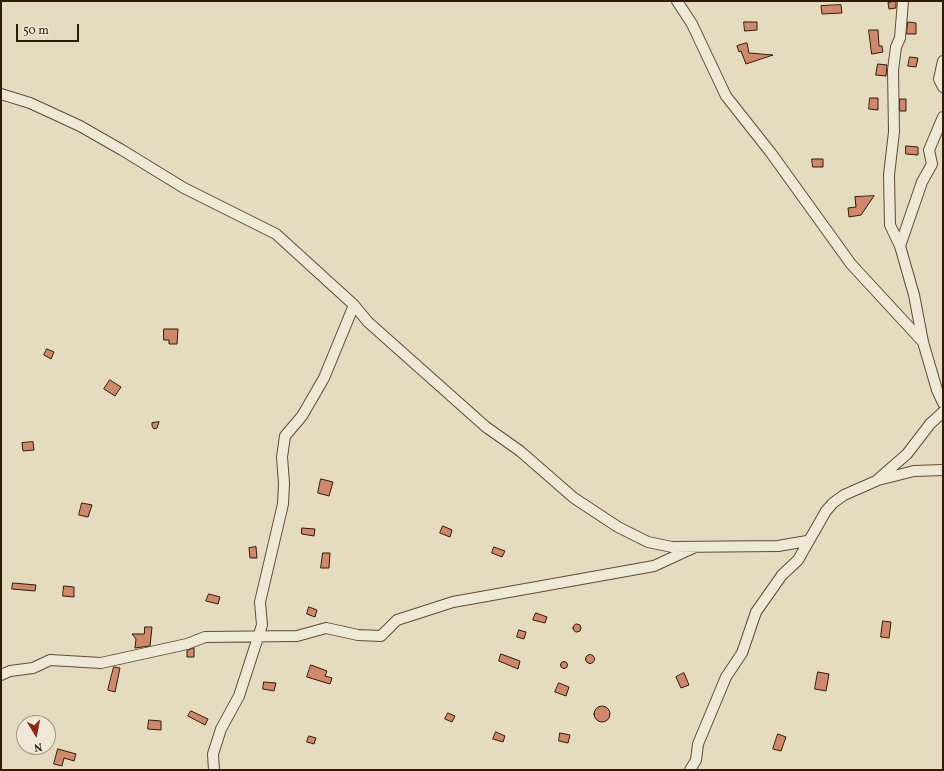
<!DOCTYPE html>
<html>
<head>
<meta charset="utf-8">
<style>
	body { margin:0 }
	#map { position:relative; width:944px; height:771px; overflow:hidden; background:#e5dcc0; font-family:Vollkorn,serif }
	canvas { display:block }
	.frame { position:absolute; inset:0; border:2px solid #311b07; pointer-events:none }
	.north { position:absolute; left:16px; top:715px; width:40px; height:40px; box-sizing:border-box; background:#eee8d6; border:1px solid #a29683; border-radius:50%; rotate:170deg; font-size:11px; font-weight:700; line-height:16px; text-align:center; color:#311b07 }
	.north::after { content:''; display:block; margin:auto; width:14px; height:18px; background:#8f2418; clip-path:polygon(50% 0,100% 100%,50% 72%,0 100%) }
	.scale { position:absolute; left:16px; top:24px; width:63px; height:18px; box-sizing:border-box; border:2px solid #311b07; border-top:0; padding-left:5px; font-size:12px; line-height:14px; white-space:nowrap; color:#311b07; -webkit-text-stroke:3px #eee8d6; paint-order:stroke }
</style>
</head>
<body>
<div id="map">
<canvas width="944" height="771"></canvas>
<div class="frame"></div>
<div class="north">N</div>
<div class="scale">50 m</div>
</div>
<script>
const g = document.querySelector('canvas').getContext('2d');
g.lineJoin = 'round';
function paint(path, color) {
  g.fillStyle = color;
  g.fill(path, 'evenodd');
}
function stroke(path, color, width, dash) {
  g.strokeStyle = color;
  g.lineWidth = width;
  g.lineCap = dash ? 'butt' : 'round';
  g.setLineDash(dash || []);
  g.stroke(path);
}
const building = new Path2D(`
	M896,1V8L889,9L888,3Z
	M841,5L842,13L822,14L821,6Z
	M744,22H757V30L745,31Z
	M908,22L916,23V34H907Z
	M869,30H878L879,46H882L883,52L872,54Z
	M747,43L749,53L773,55L746,64L741,51L739,52L737,46Z
	M910,57L918,58L916,67L908,66Z
	M878,64L887,65L886,76L876,75Z
	M870,98H878V110L869,109Z
	M900,99H906V111H900Z
	M906,146L918,147V155L906,154Z
	M812,159H823V167H813Z
	M874,196L861,215L849,217L848,208L856,207L855,197Z
	M164,329H178L177,344H169V340H164Z
	M47,349L54,352L51,359L44,355Z
	M110,380L121,387L115,396L104,389Z
	M159,422L157,428L154,429L152,426V423Z
	M33,442L34,450L23,451L22,443Z
	M321,479L333,482L329,496L318,493Z
	M82,503L92,505L88,517L79,515Z
	M443,526L452,530L450,537L440,533Z
	M302,528L315,529L314,536L302,534Z
	M256,547L257,558H250L249,548Z
	M494,547L505,551L502,557L492,553Z
	M323,553H330L329,568H321Z
	M13,583L36,585L35,591L12,589Z
	M64,586L74,587V597L63,596Z
	M209,594L220,597L218,604L206,601Z
	M309,607L317,610L315,617L307,614Z
	M536,613L547,617L545,623L533,620Z
	M883,621L891,622L889,638L881,637Z
	M573 628a4 4 0 1 1 8 0a4 4 0 1 1-8 0Z
	M145,627H152L150,646L135,648L136,639L132,634H144Z
	M519,630L526,632L524,639L517,637Z
	M194,648V657H187V651Z
	M501,654L520,661L518,669L499,661Z
	M585.5 659a4.5 4.5 0 1 1 9 0a4.5 4.5 0 1 1-9 0Z
	M560.5 665a3.5 3.5 0 1 1 7 0a3.5 3.5 0 1 1-7 0Z
	M311,665L327,671L325,676L332,678L330,684L307,677Z
	M114,667L120,668L115,692L108,690Z
	M818,672L829,674L826,691L815,689Z
	M684,673L689,685L681,688L676,677Z
	M264,682L276,683L274,691L263,689Z
	M559,683L569,687L566,696L555,692Z
	M594 714a8 8 0 1 1 16 0a8 8 0 1 1-16 0Z
	M191,711L208,719L205,725L188,716Z
	M448,713L455,716L452,722L445,719Z
	M149,720L161,721V730L148,729Z
	M496,732L505,736L503,742L493,739Z
	M560,733L570,735L568,743L559,741Z
	M778,734L786,737L781,751L773,749Z
	M309,736L316,738L314,744L307,742Z
	M58,749L76,754L74,761L64,758L62,766L54,764Z`);
const minor = new Path2D(`
	M677,1L692,24L726,96L771,153L851,264L923,342L937,390L943,403
	M943,61L939,79L943,87
	M1,94L30,103L80,126L122,150L184,188L276,234L354,305L368,322L486,427L520,451L574,498L618,527L648,542L672,547L778,546L807,541
	M900,246L890,225L889,175L894,132L893,70L896,47L900,38L903,1
	M923,342L914,295L900,246L922,182L932,164L929,150L943,117
	M878,480L914,471L943,470
	M1,675L10,671L33,668L50,660L101,663L187,644L205,637L297,636L326,628L358,635L381,636L397,620L453,602L654,566L693,548
	M214,770L213,754L221,729L239,696L262,625L260,602L283,504L284,483L282,457L285,436L302,416L324,378L354,305
	M690,770L696,760L698,744L726,677L742,653L756,612L782,575L798,560L826,511L833,503L844,495L876,481L907,454L930,424L943,412`);
paint(building, '#cf886c');
stroke(building, '#311b07', 1);
stroke(minor, '#5e4b35', 12);
stroke(minor, '#eee8d6', 10);
</script>
</body>
</html>
